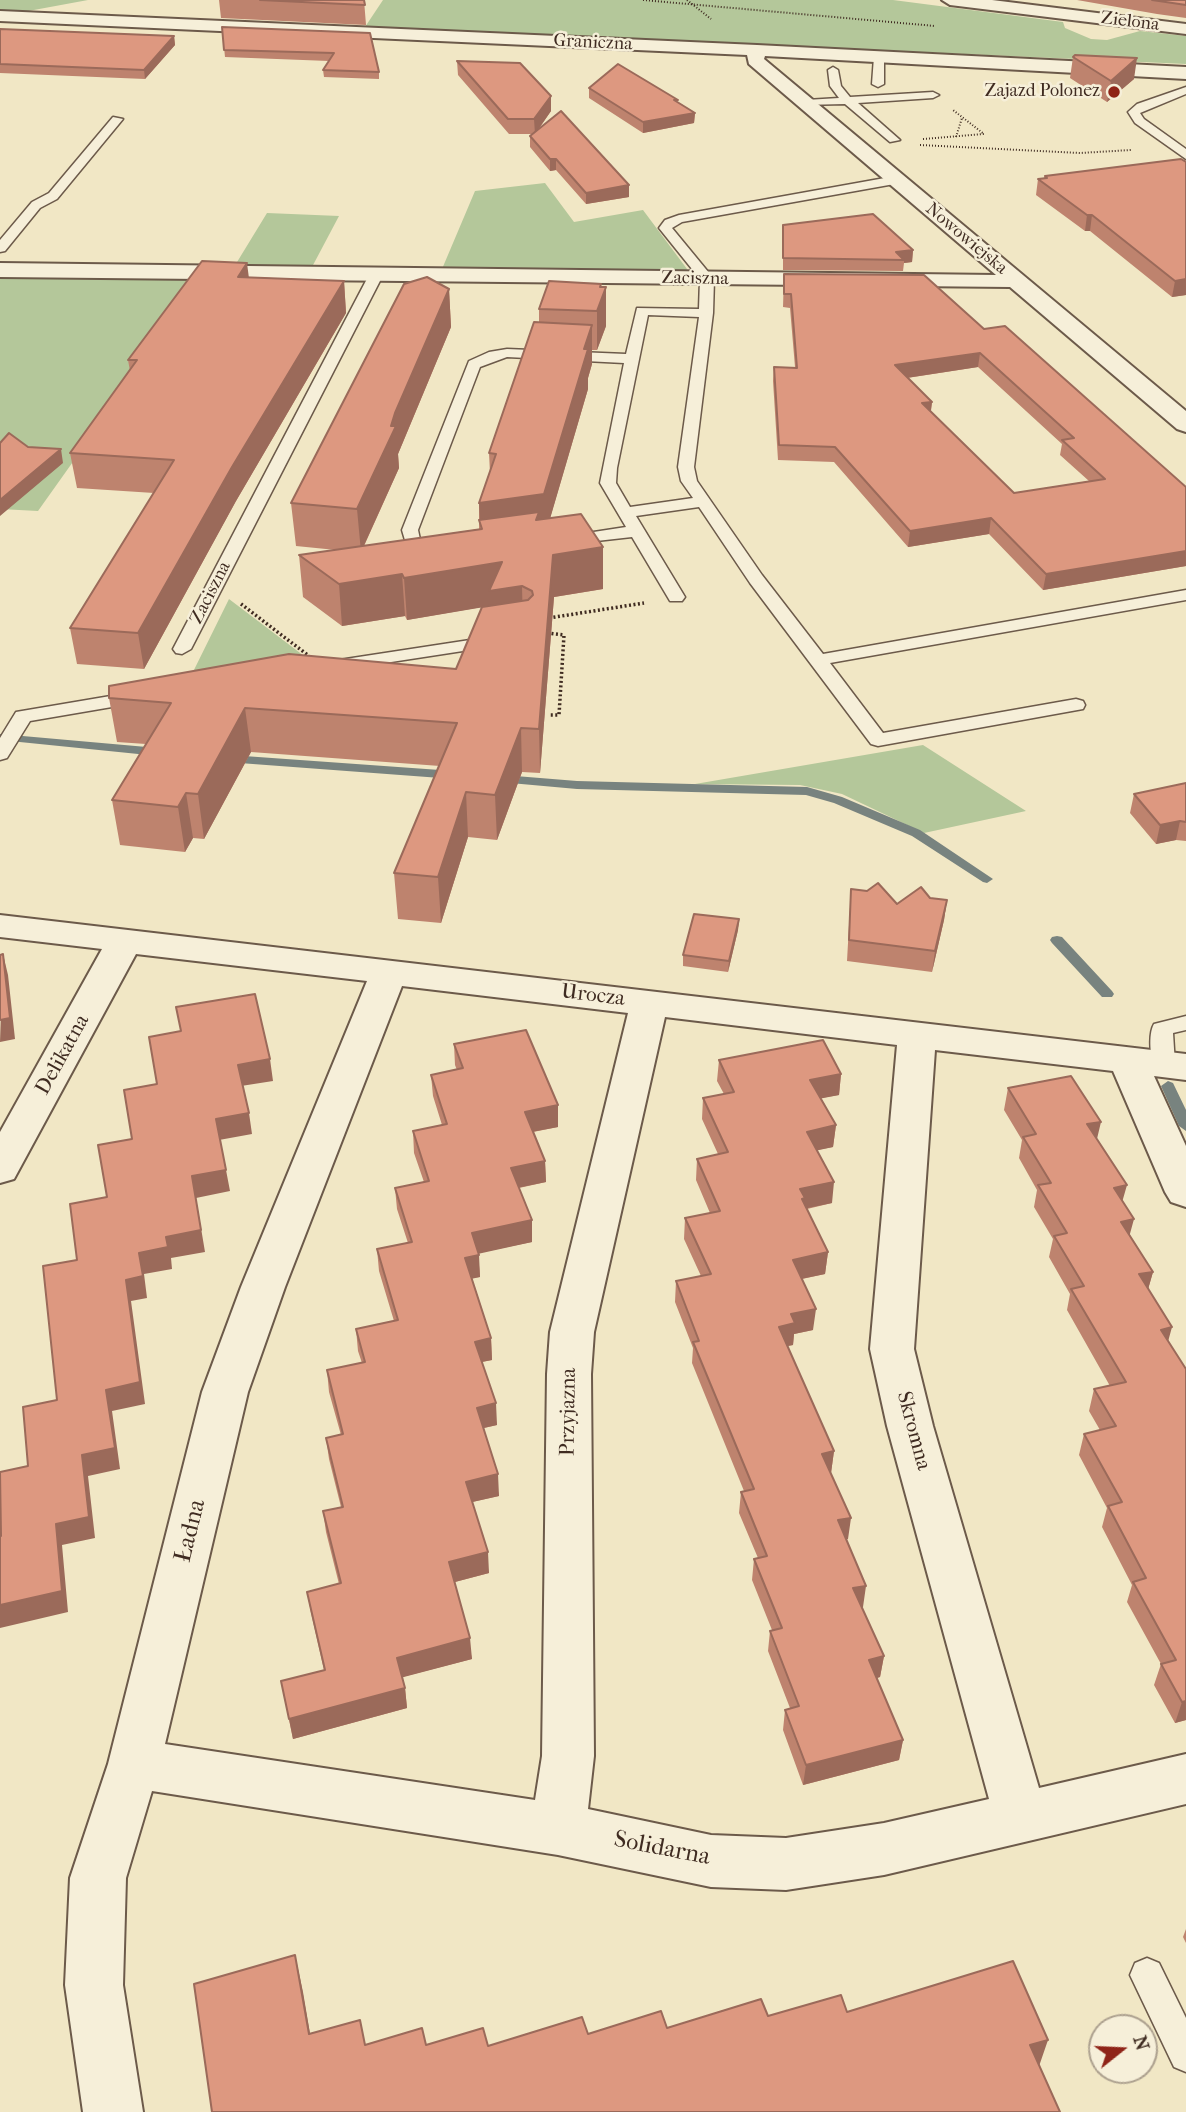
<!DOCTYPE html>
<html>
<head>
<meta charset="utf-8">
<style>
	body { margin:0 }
	#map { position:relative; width:1186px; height:2112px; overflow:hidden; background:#f1e7c5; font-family:"IM FELL French Canon",serif }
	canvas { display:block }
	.north { position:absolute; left:1088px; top:2014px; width:70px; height:70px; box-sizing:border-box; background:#f6efd9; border:2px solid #ada18f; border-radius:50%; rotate:72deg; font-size:19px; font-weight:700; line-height:28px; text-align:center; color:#3f2b21 }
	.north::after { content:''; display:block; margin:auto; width:24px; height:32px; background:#8f2418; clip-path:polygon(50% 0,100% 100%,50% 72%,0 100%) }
</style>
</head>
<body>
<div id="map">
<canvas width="1186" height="2112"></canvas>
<div class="north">N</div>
</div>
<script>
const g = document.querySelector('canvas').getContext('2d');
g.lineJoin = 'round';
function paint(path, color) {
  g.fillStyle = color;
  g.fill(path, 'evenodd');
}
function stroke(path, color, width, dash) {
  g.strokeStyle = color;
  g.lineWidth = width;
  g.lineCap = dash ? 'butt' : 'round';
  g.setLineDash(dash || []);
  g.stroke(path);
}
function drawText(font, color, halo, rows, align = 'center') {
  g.font = font + ' "IM FELL French Canon",serif';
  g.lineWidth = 5;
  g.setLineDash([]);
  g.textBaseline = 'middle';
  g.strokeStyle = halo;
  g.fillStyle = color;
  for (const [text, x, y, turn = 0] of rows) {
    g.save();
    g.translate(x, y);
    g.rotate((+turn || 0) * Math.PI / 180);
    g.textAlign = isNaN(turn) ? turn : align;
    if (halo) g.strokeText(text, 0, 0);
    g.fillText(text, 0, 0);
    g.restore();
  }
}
const green = new Path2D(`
	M0,0H88L23,12L0,11Z
	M383,0H893L1063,22L1065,28L1091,39L1107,40L1140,31L1186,36V64L365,27Z
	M545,183L574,222L643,210L687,269L683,273L442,269L475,191Z
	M267,213L339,216L312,267H234Z
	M0,273L205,276L38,511L0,509Z
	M229,599L308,659L190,678Z
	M923,745L1026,811L924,833L842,794L800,785L695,784Z`);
const stream = new Path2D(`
	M0,734L158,748L164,752L158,756L0,740Z
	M230,755L454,771L460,775L454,779L226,762V756Z
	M503,775L577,781L807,787L842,797L920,830L993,879L987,883L983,882L912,836L834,803L806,795L577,789L499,782V776Z
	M1057,936L1062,937L1112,991L1114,994L1112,997H1102L1052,943L1050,940L1052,937Z
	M1168,1081L1173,1083L1186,1110V1131L1179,1126L1161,1086Z`);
const pathFar1 = new Path2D(`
	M643,0L935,26
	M687,0L711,19
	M956,137L962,118
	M923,139L984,134L953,110
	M920,145L1080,153L1131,150`);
const path = new Path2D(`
	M241,604L309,656
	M549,618L644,603
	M547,633L564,635L559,715H550`);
const lane = new Path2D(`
	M879,54L884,57V84L878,87L872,84L874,57Z
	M833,67L838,70L841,86L850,97L933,92L939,95L933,98L858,103L900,140L890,142L845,104L802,105L800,103L806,100L839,98L830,86L828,70Z
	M1186,87V94L1140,113L1144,119L1186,149V159L1135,123L1128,112L1137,104Z
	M113,117L123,119L57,199L40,208L5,251L0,252V240L32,202L49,193Z
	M896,176L902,180L900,183L682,222L672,228L714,279L713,313L694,467L697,481L762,575L823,654L1186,590V600L830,663L883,733L1076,699L1083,701L1085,705L1083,709L878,746L871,744L750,583L699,507L636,516L685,597L682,601H670L632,537L561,545L559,541L561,537L626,527L600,483L624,363L507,357L480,367L418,530L421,544L440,556L432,561L417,556L407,547L402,530L469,361L489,352L507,349L626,354L637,308L699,309L700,279L659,228L665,220L679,215ZM648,315L699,317L678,467L681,481L693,498L630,507L616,483L617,468Z
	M376,271L383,275L191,649L182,654L176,653L173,649L369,275Z
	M496,636L505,641L502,645L339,670L330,665L339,660Z
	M140,691L149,697L147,701L30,721L7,758L0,760V738L16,712Z
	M1186,1016V1030L1173,1033L1175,1065L1172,1070L1164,1073L1156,1070C1150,1060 1148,1034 1154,1024Z
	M1147,1958L1159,1963L1186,2018V2072L1174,2067L1130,1975L1135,1963Z`);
const street = new Path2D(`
	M942,0H992L1186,24V34L950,5Z
	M0,11L757,45L1186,67V79L765,56L764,59L1186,411V432L1177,429L1010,287L0,277V263L996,275L749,64L747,55L0,21Z
	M0,915L1186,1054V1080L1154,1076L1186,1146V1207L1171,1202L1165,1192L1113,1071L935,1050L914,1349L933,1426L1039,1788L1186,1754V1804L884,1875L786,1890L711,1887L558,1855L152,1791L126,1878L123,1985L143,2112H83L65,1985L70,1878L108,1764L202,1392L241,1287L367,981L136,954L14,1179L0,1183V1132L102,949L0,937ZM402,986L628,1013L550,1332L547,1374L542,1756L535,1800L165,1744L248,1392L285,1287ZM665,1017L897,1045L870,1349L887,1426L989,1799L884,1823L786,1838L711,1835L588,1809L594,1756L591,1374L594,1332Z`);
const wall = new Path2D(`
	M219,0H364L366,25L221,18Z
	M1077,0H1186V18L1157,14Z
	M222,27L370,33L379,72V79L324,77L323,70L329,61L225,57Z
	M0,29L174,36L175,45L145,79L0,73Z
	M1073,57L1134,79L1107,102L1070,78Z
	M457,61L551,111L538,130L629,185V197L586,204L556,170L550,171L530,147V136L533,134H509L458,75Z
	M589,88L678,102L695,113L694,123L643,133L589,98Z
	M1186,162V295L1172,297L1090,231H1085L1036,195L1038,179L1044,178L1045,176Z
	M783,225L913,250L912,262L904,263L903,271L783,270Z
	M784,274L984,329L1186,487V566L1043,590L989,534L908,547L834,462L778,460L773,381L774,367H795L790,308L783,307ZM978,367L1062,444L1060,455L1089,481L1014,493L931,411L932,402L907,378Z
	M249,277L344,281L346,313L236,501L144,669L77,664L70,628L154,493L77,488L70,453L130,371L128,360Z
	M601,287H606V326L597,350H592V364L588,378V389L550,518L603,547V589L554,597L540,773L522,772L497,840L468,837L441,923L398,919L394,873L440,766L251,752L204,839L193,838L185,852L120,845L112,800L146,744L117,742L109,698L456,669L482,607L407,620L405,616L342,626L303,597L299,555L336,550L296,546L291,503L449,289L451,327L398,454L399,468L364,546L479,529V503L490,473L489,453L539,322V309Z
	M1186,783V841L1176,840L1156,844L1130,813L1134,794Z
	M851,889L897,904L947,900L944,920L932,972L847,961Z
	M739,919L738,930L728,972L683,966V955Z
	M454,1044L558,1127L533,1132L545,1161L546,1182L519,1188L532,1242L478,1253L480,1277L472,1278L491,1338L492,1360L482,1362L497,1425L484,1428L499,1496L472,1502L489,1573L455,1582L472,1659L402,1677L405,1688L407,1708L293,1739L281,1681L324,1670L311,1613L307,1592L339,1584L326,1532L323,1511L341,1507L329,1459L326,1438L341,1435L329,1392L327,1370L362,1363L358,1351L356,1329L394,1321L379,1271L377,1249L408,1243L397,1209L395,1188L424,1182L414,1153L413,1131L442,1125L433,1096L431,1075L457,1070L455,1065Z
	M719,1060L841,1074L839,1095L821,1098L836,1125L833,1147L817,1150L832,1203L807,1209L828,1252L825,1274L802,1279L813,1330L794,1334L793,1345L787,1346L834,1451L831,1473H830L848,1539H846L863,1607H861L884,1656L880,1677L877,1678L903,1740L899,1760L803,1785L783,1730L785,1710L790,1708L768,1651L770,1631L772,1630L752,1580L754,1559L758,1558L739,1513L741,1492L744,1491L692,1363L693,1348L675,1302L676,1281L701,1276L684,1239L685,1218L710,1213L696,1180L697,1159L718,1154L702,1119L703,1098L724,1094L717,1081Z
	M1008,1088L1097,1139L1123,1202L1130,1235L1153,1272L1148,1289L1168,1340L1186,1720L1175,1723L1154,1685L1161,1664L1127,1602L1132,1585L1102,1527L1107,1508L1079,1455L1084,1434L1100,1430L1089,1411L1094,1389L1110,1386L1067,1310L1070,1294L1049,1257L1053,1239L1034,1207L1037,1190L1019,1158L1022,1140L1004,1110Z
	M1186,1929V1943L1183,1937Z`);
const shadedWall = new Path2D(`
	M174,36L175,45L145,79L144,70Z
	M1137,58L1134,79L1107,102L1111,81Z
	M551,96V111L535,134L534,119Z
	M695,113L694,123L643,133V122Z
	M550,159H556V170L550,171Z
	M629,185V197L586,204V193Z
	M1087,215H1092L1090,231H1085Z
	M913,250L912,262L904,263V260L896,252Z
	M247,263L251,294L238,277Z
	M1186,279V295L1172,297L1175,281Z
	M344,281L346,313L236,501L144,669L138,633L232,467Z
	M601,284V300L606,287V326L597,350V311L600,287Z
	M449,289L451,327L398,454L399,468L361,552L357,509L395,413Z
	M592,325V364L588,378V389L545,536L482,529L480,523L479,503L584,349Z
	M980,353L978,367L893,380L895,365Z
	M932,402L930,416L922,403Z
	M61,449L63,463L0,516V500Z
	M991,518L989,534L908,547L910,531Z
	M603,547V589L554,597L540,773L539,729L553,555Z
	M1186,551V566L1043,590L1046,574Z
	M502,562L522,586L523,628L490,606L407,620L404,578Z
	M402,574L405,616L342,626L339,584Z
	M245,708L251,752L204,839L198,794Z
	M521,728L522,772L497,840L495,795Z
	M466,792L468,837L441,923L438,877Z
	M186,793L193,838L185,852L178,807Z
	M1180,821L1176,840L1156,844L1160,825Z
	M947,900L944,920L932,972L935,951Z
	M739,919L738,930L728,972L729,961Z
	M3,954L8,975L15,1039L0,1042Z
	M270,1059L273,1081L241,1086L238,1065Z
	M841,1074L839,1095L808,1101L810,1080Z
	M558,1105V1127L526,1133L525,1112Z
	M249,1113L252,1134L219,1140L216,1119Z
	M1101,1122L1096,1143L1087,1124Z
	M836,1125L833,1147L805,1153L807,1132Z
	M545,1161L546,1182L512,1189L511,1168Z
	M226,1170L230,1191L196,1198L205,1252L171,1258L172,1269L144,1274L147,1298L131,1301L145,1404L112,1411L120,1469L88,1476L95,1538L62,1545L68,1612L0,1628V1605L56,1524L106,1390L126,1280L139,1253L166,1237L192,1176Z
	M834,1182L832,1203L803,1209L800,1189Z
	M1127,1185L1121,1206L1114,1188Z
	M1134,1219L1128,1241L1121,1222Z
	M532,1220V1242L473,1255L472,1233Z
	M828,1252L825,1274L791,1281L793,1260Z
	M479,1255L480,1277L466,1280L465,1258Z
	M1153,1272L1147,1293L1139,1274Z
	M816,1309L813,1330L794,1334L793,1345L777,1348L779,1327L791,1314Z
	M1172,1327L1166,1349L1161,1330Z
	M491,1338L492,1360L476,1363L475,1342Z
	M496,1403L497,1425L479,1429L477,1408Z
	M834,1451L831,1473L819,1476L822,1454Z
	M498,1474L499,1496L468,1503L466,1482Z
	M851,1518L848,1539L835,1541L838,1520Z
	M488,1552L489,1573L451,1583L449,1562Z
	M866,1586L863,1607L850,1609L853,1588Z
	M470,1638L472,1659L400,1678L397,1658Z
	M884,1656L880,1677L866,1681L869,1660Z
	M405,1688L407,1708L293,1739L289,1719Z
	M1186,1701V1720L1175,1723L1182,1702Z
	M903,1740L899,1760L803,1785L806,1765Z
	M295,1955L303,1992L316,2069L309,2034Z
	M1048,2040L1036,2075L1030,2045Z`);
const building = new Path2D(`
	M260,0H364L365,5Z
	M1152,0H1186V5L1159,1Z
	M222,27L370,33L379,72L323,70L334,53L224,50Z
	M0,29L174,36L144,70L0,64Z
	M1075,55L1137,58L1111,81L1073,57Z
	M457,61L520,63L551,96L534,119H508Z
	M618,64L678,100H674L695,113L643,122L589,88Z
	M561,111L629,185L586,193L556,159H550L530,136Z
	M1181,159L1186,162V279L1175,281L1092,215H1087L1038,179L1047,178L1045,176Z
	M873,214L913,250L896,252L904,260L783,258V225Z
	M202,261L247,263L238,277L344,281L232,467L138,633L70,628L174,460L70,453L137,360H128Z
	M784,274L924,275L984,329L1005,326L1186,487V551L1046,574L991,518L910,531L835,447L779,445L774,367L797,368L791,294H784ZM980,353L1074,438L1062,440L1105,479L1014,493L922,403L932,402L895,365Z
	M427,277L449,289L395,413L391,426H396L357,509L291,503L404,284Z
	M549,281L601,284L600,287H606L597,311L539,309Z
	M534,322L592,325L584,349H588L544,494L479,503L496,454L489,453Z
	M9,433L28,447L61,449L0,500V443Z
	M539,512L536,520L581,514L603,547L553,555L539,729L521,728L495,795L466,792L438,877L394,873L457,723L245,708L198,794L186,793L178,807L112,800L171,703L109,698V686L289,654L456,669L482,607L528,600L533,595L532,591L522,586L489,591L502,562L404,578L402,574L339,584L299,555L482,529L479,520Z
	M1186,783V822L1180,821L1160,825L1134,794Z
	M878,883L897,904L921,887L930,898L947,900L935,951L849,940L851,889L867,891Z
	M694,914L739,919L729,961L683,955Z
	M3,954L10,1018L0,1020V955Z
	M255,994L270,1059L238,1065L249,1113L216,1119L226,1170L192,1176L201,1230L166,1237L168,1247L139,1253L143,1276L126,1280L140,1382L106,1390L115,1448L82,1455L89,1517L56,1524L62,1591L0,1605V1536H1L0,1472L28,1466L23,1407L57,1400L43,1266L77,1260L70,1204L107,1197L98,1145L132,1139L124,1090L157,1084L149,1037L181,1031L176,1007Z
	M526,1030L558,1105L525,1112L545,1161L511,1168L532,1220L472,1233L479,1255L465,1258L491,1338L475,1342L496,1403L477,1408L498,1474L466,1482L488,1552L449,1562L470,1638L397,1658L405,1688L289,1719L281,1681L325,1670L307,1592L341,1583L323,1511L343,1507L326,1438L343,1434L327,1370L365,1362L356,1329L398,1320L377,1249L412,1242L395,1188L429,1181L413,1131L447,1124L431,1075L463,1068L454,1044Z
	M823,1040L841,1074L810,1080L836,1125L807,1132L834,1182L800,1189L805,1198L802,1199L828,1252L793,1260L816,1309L791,1314L795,1323L779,1327L834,1451L822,1454L851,1518L838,1520L866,1586L853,1588L884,1656L869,1660L903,1740L806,1765L785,1710L799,1706L770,1631L782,1628L754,1559L767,1556L741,1492L754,1489L693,1342L699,1341L676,1281L711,1274L685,1218L720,1211L697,1159L728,1152L703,1098L734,1092L719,1060Z
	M1071,1076L1101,1122L1087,1124L1127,1185L1114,1188L1134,1219L1121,1222L1153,1272L1139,1274L1172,1327L1161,1330L1186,1369V1701L1182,1702L1161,1664L1176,1660L1133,1582L1146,1578L1108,1506L1122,1502L1084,1434L1116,1426L1094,1389L1126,1382L1071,1289L1084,1286L1054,1236L1067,1233L1038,1185L1051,1183L1023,1137L1036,1134L1008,1088Z
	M295,1955L309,2034L360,2020L365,2045L422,2028L426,2045L483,2028L488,2046L582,2017L588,2034L661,2011L667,2028L761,1999L768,2016L841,1995L847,2012L1013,1961L1048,2040L1030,2045L1060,2112H212L194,1984Z`);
const markers = [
	[1114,92,7,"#8f2418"]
];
const farStreetnames = [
	["Zielona",1130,22,7],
	["Graniczna",593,43,3],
	["Nowowiejska",966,239,40],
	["Zaciszna",695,279,1],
	["Zaciszna",211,593,-63]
];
const farPoinames = [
	["Zajazd Polonez",1100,92]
];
const streetNames = [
	["Urocza",593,996,7],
	["Delikatna",63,1055,-61],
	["Przyjazna",569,1412,-89],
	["Skromna",913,1431,75]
];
const nearStreetnames = [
	["Ładna",191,1531,-76],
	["Solidarna",662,1849,11]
];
paint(green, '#b4c79a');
paint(stream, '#78837f');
stroke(lane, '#6c5a4a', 3);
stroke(street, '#6c5a4a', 4);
stroke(pathFar1, '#3f2b21', 2, [1, 2]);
stroke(path, '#3f2b21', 3.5, [2, 2.5]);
paint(lane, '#f6efd9');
paint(street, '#f6efd9');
paint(wall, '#be836e');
paint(shadedWall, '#9b6a5a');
paint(building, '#dd9880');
stroke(building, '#9b6a5a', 2);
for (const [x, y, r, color] of markers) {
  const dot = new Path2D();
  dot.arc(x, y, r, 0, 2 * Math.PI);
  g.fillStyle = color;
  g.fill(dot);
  stroke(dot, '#f6efd9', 2.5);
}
drawText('18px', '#3f2b21', '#f6efd9', farStreetnames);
drawText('18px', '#3f2b21', '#f6efd9', farPoinames, 'right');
drawText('21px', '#3f2b21', '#f6efd9', streetNames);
drawText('24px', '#3f2b21', '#f6efd9', nearStreetnames);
</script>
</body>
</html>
